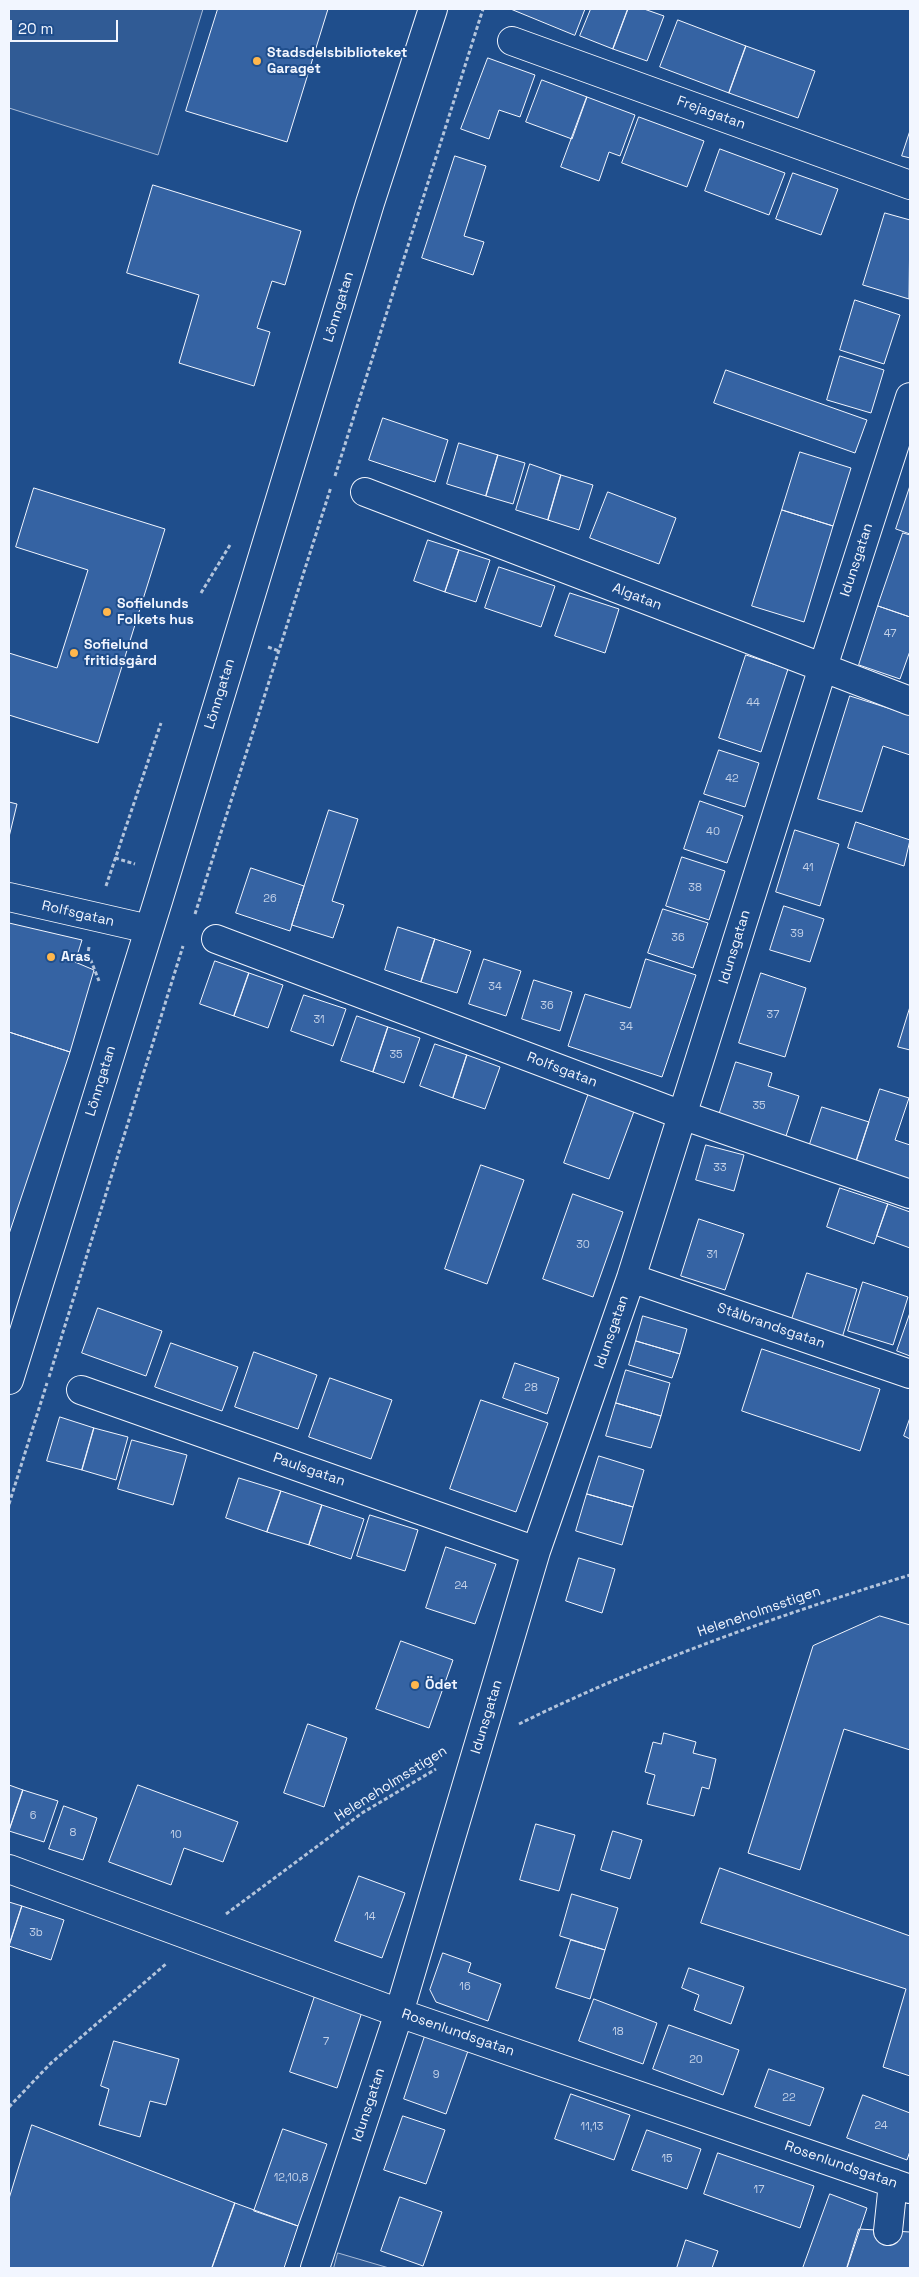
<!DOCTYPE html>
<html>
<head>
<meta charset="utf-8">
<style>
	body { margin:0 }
	#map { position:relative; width:919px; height:2277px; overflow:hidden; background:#1f4e8c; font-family:"Space Grotesk",sans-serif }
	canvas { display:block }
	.frame { position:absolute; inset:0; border:10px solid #f2f6ff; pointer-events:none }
	.scale { position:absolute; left:10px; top:20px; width:108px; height:22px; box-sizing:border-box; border:2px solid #f2f6ff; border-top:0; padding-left:6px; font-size:15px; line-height:18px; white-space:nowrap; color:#f2f6ff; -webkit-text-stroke:4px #1f4e8c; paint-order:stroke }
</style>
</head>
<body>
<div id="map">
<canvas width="919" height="2277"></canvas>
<div class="frame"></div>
<div class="scale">20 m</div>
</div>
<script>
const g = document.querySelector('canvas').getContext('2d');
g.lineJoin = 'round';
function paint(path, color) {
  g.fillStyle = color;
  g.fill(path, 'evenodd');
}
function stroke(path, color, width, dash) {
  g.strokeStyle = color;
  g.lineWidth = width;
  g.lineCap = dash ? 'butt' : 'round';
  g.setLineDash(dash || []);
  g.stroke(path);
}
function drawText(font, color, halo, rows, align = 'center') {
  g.font = font + ' "Space Grotesk",sans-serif';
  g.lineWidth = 4;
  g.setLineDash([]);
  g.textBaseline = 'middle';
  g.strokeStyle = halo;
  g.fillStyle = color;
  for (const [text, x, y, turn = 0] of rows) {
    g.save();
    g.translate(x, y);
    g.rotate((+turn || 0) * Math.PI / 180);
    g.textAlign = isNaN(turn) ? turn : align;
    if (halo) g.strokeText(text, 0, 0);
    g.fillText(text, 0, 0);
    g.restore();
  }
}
const parking = new Path2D(`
	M9,9H203L158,155L9,108Z
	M338,2253L389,2268H334Z`);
const building = new Path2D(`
	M218,9H328L287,142L186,111Z
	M511,9H585L575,35Z
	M591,9H628L613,49L580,36Z
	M628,9H644L664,16L647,61L613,49Z
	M678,20L746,46L729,93L660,67Z
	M746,46L815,71L798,118L729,93Z
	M488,58L535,75L520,117L499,110L489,139L461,129Z
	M542,80L587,97L572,139L526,122Z
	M587,97L635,115L620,156L609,152L599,181L561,167Z
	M639,117L704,141L687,187L622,163Z
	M910,131V158L902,156Z
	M720,149L785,173L769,215L705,191Z
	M455,156L486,166L464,236L484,242L473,275L422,258Z
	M793,173L838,189L821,235L776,219Z
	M153,185L301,231L285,285L272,281L257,328L270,332L254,386L179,363L199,295L127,273Z
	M885,213L910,220L909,299L863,285Z
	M855,300L900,315L884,364L840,350Z
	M840,356L884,370L871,413L827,400Z
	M726,370L867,420L855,453L714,403Z
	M383,418L448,440L435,482L369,460Z
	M459,443L498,455L486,496L447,484Z
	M800,452L851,468L833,526L782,510Z
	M498,455L525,463L513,504L486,496Z
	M530,464L561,475L548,520L516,510Z
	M561,475L593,485L579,530L548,520Z
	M910,486V534L896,529Z
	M34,488L165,529L98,743L9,715V653L57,668L88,570L16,547Z
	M608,492L676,518L659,564L590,538Z
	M782,510L833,526L804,622L752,606Z
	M903,533L910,535V617L878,606Z
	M428,540L459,550L445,592L414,581Z
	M459,550L490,560L476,602L445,592Z
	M499,567L555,586L541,627L485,608Z
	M570,593L619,609L605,653L555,636Z
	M878,606L910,617V651L900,679L859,665Z
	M746,655L788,669L761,752L719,738Z
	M850,696L910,715V755L883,746L862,812L818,799Z
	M719,750L759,763L745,807L704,794Z
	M700,801L743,816L727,863L684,849Z
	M9,802L17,804L9,837Z
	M329,810L358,819L332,901L344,905L333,938L292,925Z
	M856,822L910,840L904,866L848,848Z
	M795,830L839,844L820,906L776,892Z
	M682,857L725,871L709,920L666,906Z
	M251,868L304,886L290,931L236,913Z
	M784,906L824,919L810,962L770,950Z
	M663,909L708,923L693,968L648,953Z
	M9,923L82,940L75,962L94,970L70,1052L9,1032Z
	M398,927L435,939L421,982L385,970Z
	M435,939L471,951L457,993L421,982Z
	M484,959L521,971L506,1016L469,1004Z
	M646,959L696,975L662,1077L568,1046L585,994L630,1008Z
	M215,961L249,973L234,1016L200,1004Z
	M249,973L283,985L268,1028L234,1016Z
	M761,973L806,988L785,1057L739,1043Z
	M534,980L572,992L560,1031L522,1019Z
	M304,995L346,1009L333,1046L291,1031Z
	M910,1007V1050L898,1047Z
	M357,1016L388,1027L373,1072L341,1061Z
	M388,1027L420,1038L404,1083L373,1072Z
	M9,1032L70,1052L9,1234Z
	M435,1044L467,1055L453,1098L420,1086Z
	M467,1055L500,1067L485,1109L453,1098Z
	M736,1062L772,1073L768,1086L799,1096L786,1136L719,1115Z
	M880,1089L909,1098L895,1140L910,1145V1180L856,1162Z
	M590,1090L636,1106L609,1179L564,1163Z
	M822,1107L869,1122L856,1162L809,1147Z
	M706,1145L744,1155L734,1191L696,1180Z
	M481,1165L524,1180L487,1284L445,1269Z
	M840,1188L888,1204L874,1244L827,1227Z
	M573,1194L623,1212L593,1297L543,1279Z
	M888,1204L910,1212V1248L877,1236Z
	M699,1219L744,1234L725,1290L681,1276Z
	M807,1273L857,1289L842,1338L791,1322Z
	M863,1282L908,1297L893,1345L848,1331Z
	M98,1308L162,1331L146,1376L82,1353Z
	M910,1313V1356L897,1351Z
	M643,1316L687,1329L680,1354L636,1341Z
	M636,1341L680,1354L672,1378L629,1365Z
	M171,1343L238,1367L222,1411L155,1387Z
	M762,1349L880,1389L860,1451L742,1411Z
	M254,1352L317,1375L298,1429L235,1407Z
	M515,1363L559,1378L547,1414L503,1398Z
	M626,1370L670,1383L661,1416L616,1403Z
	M330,1378L392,1400L371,1459L309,1437Z
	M481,1400L548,1423L516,1512L450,1489Z
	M616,1403L661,1416L651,1448L606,1436Z
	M60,1417L94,1428L82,1470L47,1461Z
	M910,1418V1439L904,1436Z
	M94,1428L128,1437L116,1480L82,1470Z
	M132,1440L187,1455L173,1505L118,1489Z
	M599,1456L644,1470L633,1507L587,1494Z
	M239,1478L281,1491L267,1532L226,1518Z
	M281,1491L322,1505L309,1545L267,1532Z
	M587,1494L633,1507L622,1545L576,1531Z
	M322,1505L364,1519L351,1559L309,1545Z
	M370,1515L418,1530L405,1571L357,1556Z
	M446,1547L496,1564L475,1624L426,1608Z
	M579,1558L615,1569L602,1613L566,1601Z
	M880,1616L910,1625V1750L844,1729L800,1870L748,1853L813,1646Z
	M401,1641L453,1660L429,1728L376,1709Z
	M308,1724L347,1738L324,1807L284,1793Z
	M664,1733L696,1742L693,1753L716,1759L709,1789L702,1787L694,1816L647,1804L655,1775L645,1772L653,1742L661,1744Z
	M9,1785L23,1790L9,1831Z
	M138,1785L238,1822L223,1862L184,1848L171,1885L109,1862Z
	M23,1790L58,1801L44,1842L9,1831Z
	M64,1806L97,1818L83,1860L49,1849Z
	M536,1824L575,1835L559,1891L520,1880Z
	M613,1831L642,1840L630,1879L601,1870Z
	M720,1868L910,1936V2076L883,2067L906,1989L701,1923Z
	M359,1876L405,1893L382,1958L335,1941Z
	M572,1894L618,1908L605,1950L560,1936Z
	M9,1902L22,1906L9,1946Z
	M22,1906L64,1920L51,1960L9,1946Z
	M571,1940L605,1950L590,1999L556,1988Z
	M443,1953L471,1963L468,1972L501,1984L488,2021L436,2002L430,1990Z
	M689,1968L744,1987L731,2024L694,2010L699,1995L682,1988Z
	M315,1996L362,2012L337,2088L290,2072Z
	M594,1999L657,2023L643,2064L579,2041Z
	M669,2025L739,2050L723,2095L653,2069Z
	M425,2036L468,2051L446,2114L404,2099Z
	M114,2041L179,2059L166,2105L150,2101L140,2137L99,2125L109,2089L101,2086Z
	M769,2069L824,2088L810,2126L755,2107Z
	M571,2094L630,2115L614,2160L555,2139Z
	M863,2095L910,2113V2151L907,2160L847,2138Z
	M403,2116L445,2130L426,2184L384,2170Z
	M32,2125L235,2203L212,2268H9V2199Z
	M283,2129L327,2144L298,2226L254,2211Z
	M647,2130L701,2149L687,2189L632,2170Z
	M718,2153L814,2186L800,2228L704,2194Z
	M830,2194L867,2208L847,2268H803Z
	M400,2197L442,2212L423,2266L381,2251Z
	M235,2203L298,2226L284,2268H212Z
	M859,2229L910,2232V2268H847Z
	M686,2240L718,2251L712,2268H677Z`);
const path = new Path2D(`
	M335,476L483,9
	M201,593L230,545
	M268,647L279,651
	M115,858L135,864
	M106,886L161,723
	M195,914L331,487
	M89,947L88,953L99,981
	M49,1377L183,946
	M9,1504L47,1383
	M519,1724C645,1662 776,1616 910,1575
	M226,1914L362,1813L436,1769
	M9,2107L50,2064L167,1963`);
const minor = new Path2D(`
	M512,41L910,185
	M365,492L910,701
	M9,897L149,929
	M216,939L682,1115L910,1194
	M631,1278L910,1374
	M9,1380L158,901L370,203L433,9
	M81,1390L536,1551
	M9,1869L399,2013L910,2189
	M888,2231L893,2183
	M315,2268L399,2013L536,1551L631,1278L823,667L910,397`);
const markers = [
	[257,61,5,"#ffb74d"],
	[107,612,5,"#ffb74d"],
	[74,653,5,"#ffb74d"],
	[51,957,5,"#ffb74d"],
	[415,1685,5,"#ffb74d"]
];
const numberNames = [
	["47",890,634],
	["44",753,703],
	["42",732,779],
	["40",713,832],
	["41",808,868],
	["38",695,888],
	["26",270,899],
	["39",797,934],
	["36",678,938],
	["34",495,987],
	["36",547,1006],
	["37",773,1015],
	["31",319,1020],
	["34",626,1027],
	["35",396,1055],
	["35",759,1106],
	["33",720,1168],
	["30",583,1245],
	["31",712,1255],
	["28",531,1388],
	["24",461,1586],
	["6",33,1816],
	["8",73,1833],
	["10",176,1835],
	["14",370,1917],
	["3b",36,1933],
	["16",465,1987],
	["18",618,2032],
	["7",326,2042],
	["20",696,2060],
	["9",436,2075],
	["22",789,2098],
	["24",881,2126],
	["11,13",592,2127],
	["15",667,2159],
	["12,10,8",291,2178],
	["17",759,2190]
];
const poiNames = [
	["Stadsdelsbiblioteket",267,53],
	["Garaget",267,69],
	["Sofielunds",117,604],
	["Folkets hus",117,620],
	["Sofielund",84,645],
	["fritidsgård",84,661],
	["Aras",61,957],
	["Ödet",425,1685]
];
const streetNames = [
	["Frejagatan",711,113,20],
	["Lönngatan",339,307,-73],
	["Idunsgatan",857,560,-72],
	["Algatan",637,597,21],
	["Lönngatan",220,694,-73],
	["Rolfsgatan",78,914,13],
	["Idunsgatan",735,947,-73],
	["Rolfsgatan",562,1070,21],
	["Lönngatan",101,1081,-73],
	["Stålbrandsgatan",771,1326,19],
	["Idunsgatan",612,1332,-71],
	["Paulsgatan",309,1470,19],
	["Heleneholmsstigen",759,1612,-19],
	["Idunsgatan",487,1717,-73],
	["Heleneholmsstigen",391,1784,-32],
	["Rosenlundsgatan",458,2033,19],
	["Idunsgatan",369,2105,-72],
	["Rosenlundsgatan",841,2165,19]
];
paint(parking, '#305b95');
stroke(parking, '#a8bbd7', 1);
paint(building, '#3563a3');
stroke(building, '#f2f6ff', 1);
stroke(minor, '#f2f6ff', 30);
stroke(path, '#b3c4dc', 3, [4, 2.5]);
stroke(minor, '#1f4e8c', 28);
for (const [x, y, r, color] of markers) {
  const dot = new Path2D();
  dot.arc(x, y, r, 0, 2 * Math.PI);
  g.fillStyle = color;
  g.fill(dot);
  stroke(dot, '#1f4e8c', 2);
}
drawText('11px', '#c3d1e8', null, numberNames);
drawText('bold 14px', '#f2f6ff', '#1f4e8c', poiNames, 'left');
drawText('14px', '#f2f6ff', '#1f4e8c', streetNames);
</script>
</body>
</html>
